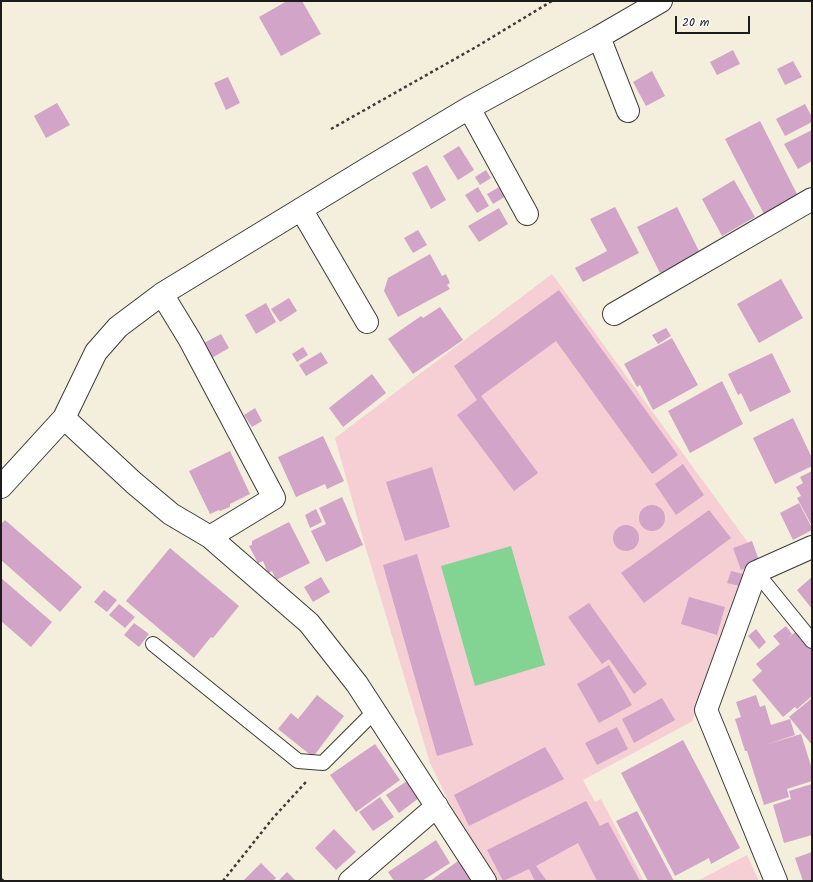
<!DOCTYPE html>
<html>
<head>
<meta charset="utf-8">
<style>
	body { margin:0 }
	#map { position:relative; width:813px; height:882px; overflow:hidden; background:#f3efdc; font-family:Kalam,sans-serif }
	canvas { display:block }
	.frame { position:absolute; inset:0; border:2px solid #1c1c1c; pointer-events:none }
	.scale { position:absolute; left:675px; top:16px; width:75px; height:18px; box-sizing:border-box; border:2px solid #1c1c1c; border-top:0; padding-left:5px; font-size:12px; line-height:14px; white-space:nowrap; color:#1c1c1c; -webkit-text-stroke:3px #fff; paint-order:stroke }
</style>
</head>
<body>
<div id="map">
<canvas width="813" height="882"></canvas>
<div class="frame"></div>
<div class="scale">20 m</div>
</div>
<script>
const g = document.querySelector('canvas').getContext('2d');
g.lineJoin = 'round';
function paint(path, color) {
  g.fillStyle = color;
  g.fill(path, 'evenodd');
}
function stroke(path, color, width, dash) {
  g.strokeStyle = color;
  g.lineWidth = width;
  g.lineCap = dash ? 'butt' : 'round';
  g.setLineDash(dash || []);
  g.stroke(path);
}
const built = new Path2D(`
	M552,274L757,555L693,718V721L583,780L595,802L601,799L644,881H494L468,841L430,763L364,542L335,438Z
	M747,855L759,881H697Z`);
const green = new Path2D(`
	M511,546L545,665L475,686L441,566Z`);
const building = new Path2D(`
	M287,1H302L321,34L281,56L259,17Z
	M733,50L740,64L717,75L710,62Z
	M793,61L802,77L785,85L777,69Z
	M652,71L665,96L646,106L633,82Z
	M228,77L240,103L226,110L214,83Z
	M57,103L70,125L46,138L34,116Z
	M805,104L812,117V122L785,136L776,119Z
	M760,121L799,198L765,216L725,139Z
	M812,130V161L798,169L784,144Z
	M459,146L474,170L458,180L443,156Z
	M427,165L446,200L431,209L412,173Z
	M486,170L491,178L480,185L475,177Z
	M734,180L755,217L722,236L702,199Z
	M501,186L506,196L493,204L487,194Z
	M478,187L489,206L477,213L465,195Z
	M615,207L639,253L583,282L575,268L607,251L590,219Z
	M677,207L700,253L660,273L637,227Z
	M499,208L508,224L479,242L468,226Z
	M418,230L427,245L413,253L404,238Z
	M430,254L442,276L446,274L450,283L447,285L450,289L398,317L384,291L388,278Z
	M781,279L803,318L759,343L737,304Z
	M559,290L678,455L652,474L556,341L481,396L538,473L514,491L457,415L477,400L454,366Z
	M289,298L297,311L280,322L271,309Z
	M266,303L276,322L256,334L245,315Z
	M440,307L463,340L413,374L388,339L421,316L423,318Z
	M666,328L671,336L658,344L652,335Z
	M221,334L229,348L210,359L202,344Z
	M672,338L698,385L653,410L640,385L637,387L624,364Z
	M303,347L308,355L297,362L292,354Z
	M321,352L328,363L306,376L299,365Z
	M772,353L791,392L750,412L741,393L738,395L728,374Z
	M372,374L386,393L343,427L329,408Z
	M722,381L743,424L690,453L668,411Z
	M255,408L262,421L252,427L244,415Z
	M793,418L812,458V466L775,484L753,438Z
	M323,436L344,481L327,489L325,484L296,497L278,457Z
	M230,451L250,494L230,504V507L220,511L219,510L210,514L189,471Z
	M683,464L704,495L676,515L655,484Z
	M432,467L450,527L405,541L386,482Z
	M812,471V526L797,498L801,496L796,487L803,483L800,477Z
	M342,497L363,545L326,562L311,531L326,524L319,508Z
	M799,503L812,528V530L793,540L780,513Z
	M639 518a13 13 0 1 1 26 0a13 13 0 1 1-26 0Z
	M316,509L322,522L310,528L305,515Z
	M709,510L731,538L644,603L621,573Z
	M5,520L82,587L60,612L1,560V524Z
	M289,522L310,563L276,580L272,571L268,573L263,561L258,563L249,546L252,545V541Z
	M613 538a13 13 0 1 1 26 0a13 13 0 1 1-26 0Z
	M752,541L760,563L741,570L733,548Z
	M170,548L239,606L213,638L211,637L194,658L126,601Z
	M417,554L473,745L437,756L383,565Z
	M731,571L743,574L740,586L727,583Z
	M321,577L330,592L313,602L304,587Z
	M812,577V609L797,590Z
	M1,578L52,622L31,647L1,621Z
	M104,590L117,600L107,612L94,602Z
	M689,597L725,607L717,635L681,624Z
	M589,603L647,684L634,694L609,659L602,664L568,617Z
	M119,604L135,617L125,628L109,615Z
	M134,623L149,634L139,647L124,635Z
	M786,626L792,634L788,638L798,630L812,647V696L797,709L795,707L783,717L752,680L762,671L756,664L780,644L773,636Z
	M756,629L766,642L759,649L748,636Z
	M609,665L632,705L599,723L577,684Z
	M317,695L344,716L313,757L278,729L291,713L298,719Z
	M756,695L760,707L765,705L771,725L790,719L795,735L765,745L801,734L812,769V781L787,789L789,797L764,805L747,751H745L735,719L741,717L736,702Z
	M662,698L675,720L634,743L622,719Z
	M812,698V745L789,717Z
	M617,727L628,749L597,765L585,743Z
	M683,740L740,848L711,864L709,858L675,876L621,773Z
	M375,744L400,780L356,812L330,775Z
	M545,747L564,779L469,826L454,795Z
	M407,781L419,798L399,813L386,795Z
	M812,784V835L784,843L773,805L791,799L789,791Z
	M380,797L394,817L373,831L359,812Z
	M586,801L600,826L608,822L640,881H597L578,843L536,866L547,881H535L529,869L503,881L487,850Z
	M637,811L674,881H648L616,821Z
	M334,829L356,852L336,870L315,848Z
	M436,840L450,863L422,881H394L388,872Z
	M812,852V881H803L795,858Z
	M458,861L472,881H430Z
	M261,863L276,878L273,881H243Z
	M287,872L296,881H278Z`);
const path = new Path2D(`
	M331,129L476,47L552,1
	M1,879L4,881
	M223,881L273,818L306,782`);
const lane = new Path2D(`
	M756,572L812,641
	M153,644L298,761L323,763L375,711`);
const street = new Path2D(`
	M599,37L628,111
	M469,108L527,214
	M301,209L367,322
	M614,314L812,199
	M64,418L134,483L171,514L210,537
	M1,487L64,418L96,352L118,327L162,294
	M350,881L437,806
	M485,881L357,684L309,623L210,537L274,498L190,340L162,294L367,169L469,108L599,37L661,1
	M776,881L706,710L756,572L812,547`);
paint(built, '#f6cfd5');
paint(green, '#83d393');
paint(building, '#d2a4c8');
stroke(lane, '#3c3c39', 16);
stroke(street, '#3c3c39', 24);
stroke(path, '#3c3c39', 2.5, [3, 3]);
stroke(lane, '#fff', 14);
stroke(street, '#fff', 22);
</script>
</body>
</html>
